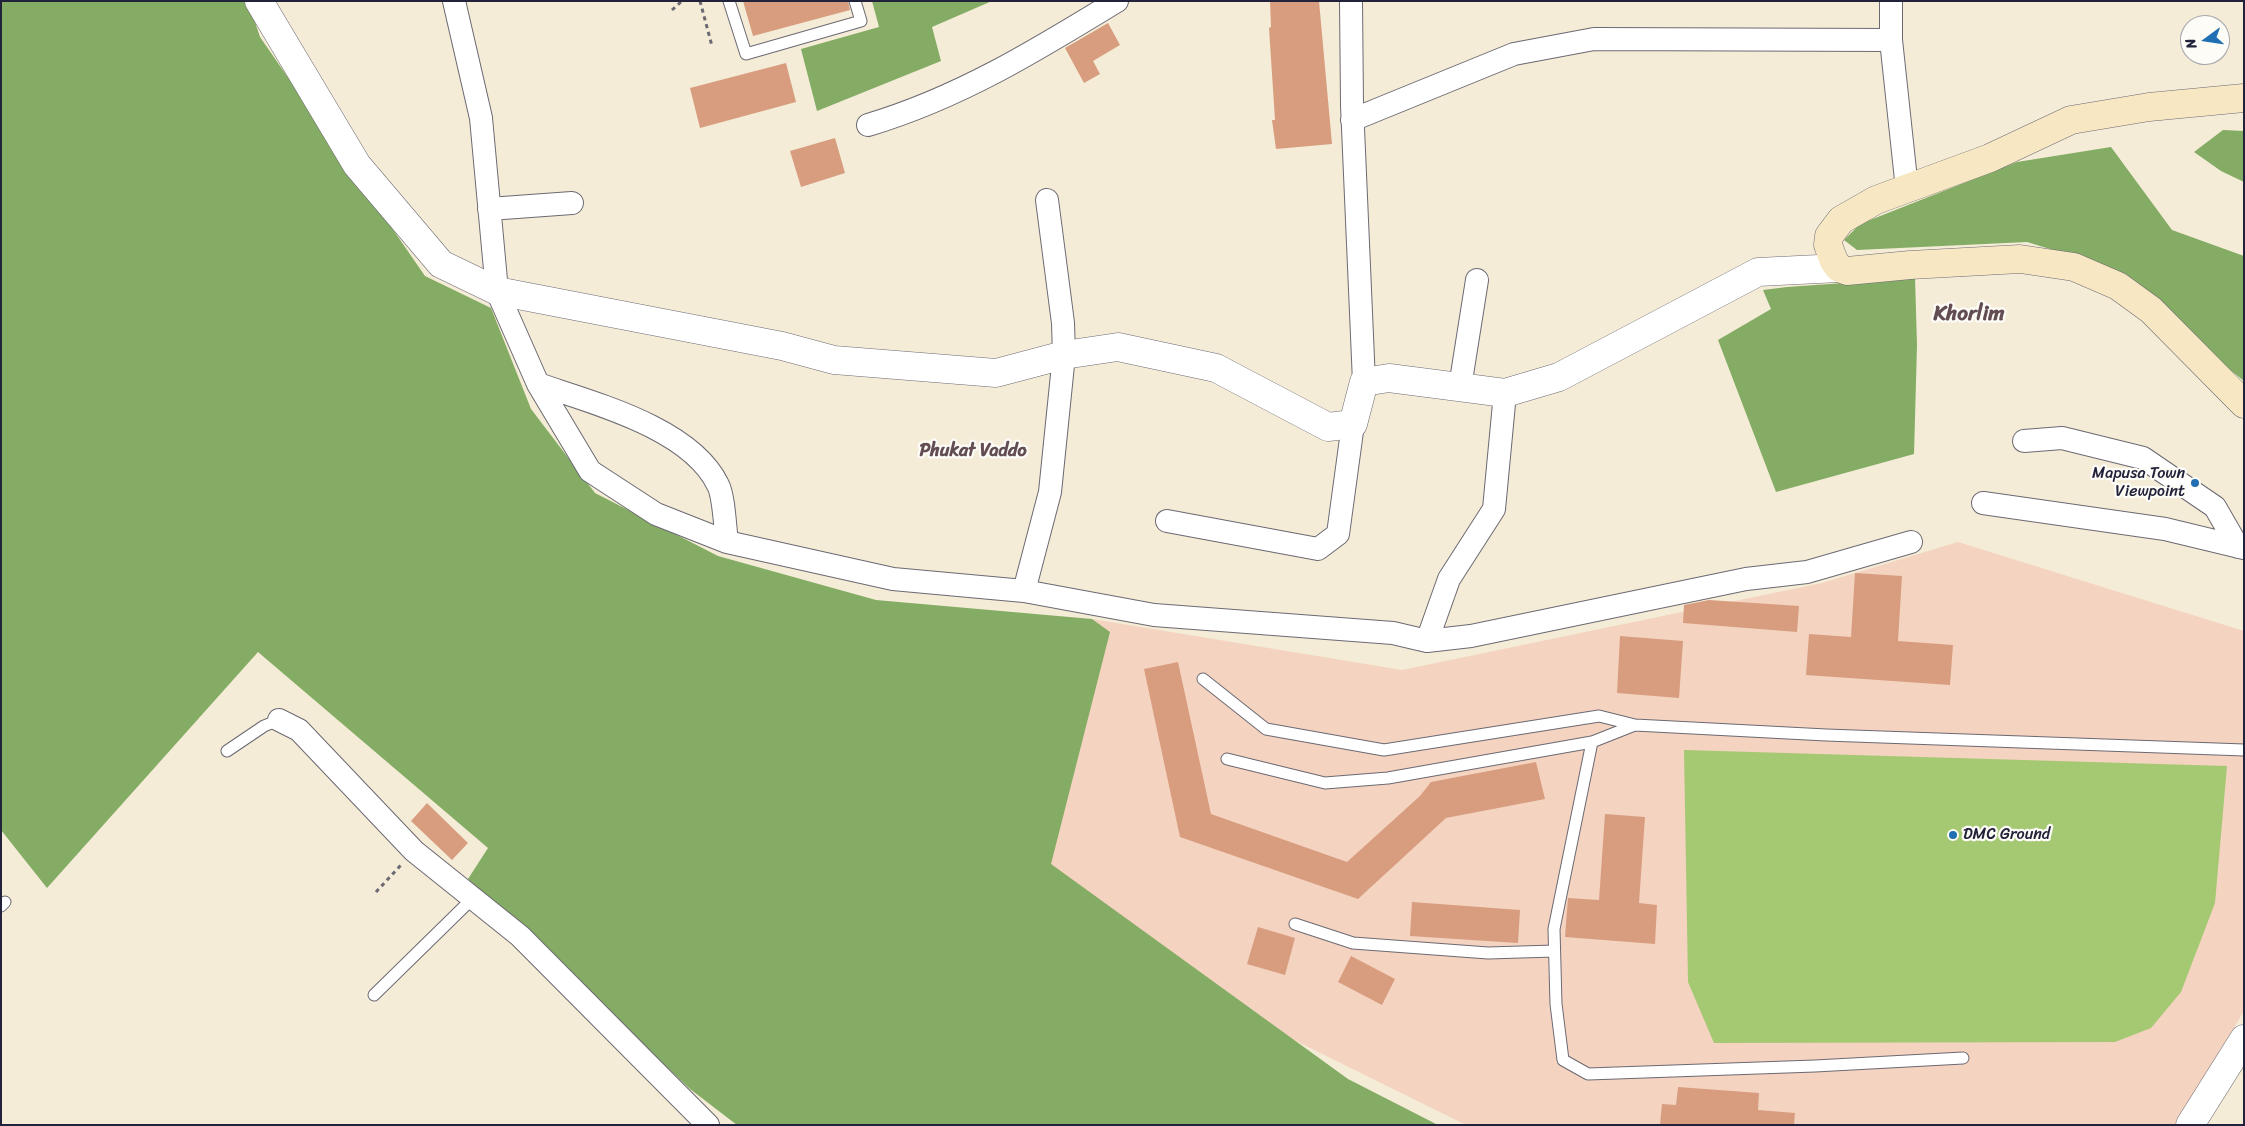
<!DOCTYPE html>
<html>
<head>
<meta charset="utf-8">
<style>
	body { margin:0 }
	#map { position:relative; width:2245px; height:1126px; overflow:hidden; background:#f4ecd7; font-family:Sriracha,sans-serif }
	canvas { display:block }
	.frame { position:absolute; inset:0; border:2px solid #22223b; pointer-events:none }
	.north { position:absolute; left:2180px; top:15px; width:50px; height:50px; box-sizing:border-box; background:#fdfcf7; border:1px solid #a5a5ac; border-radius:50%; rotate:256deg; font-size:14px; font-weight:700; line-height:20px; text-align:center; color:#22223b }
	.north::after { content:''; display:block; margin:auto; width:18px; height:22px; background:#1f6fb2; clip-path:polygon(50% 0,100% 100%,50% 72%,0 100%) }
</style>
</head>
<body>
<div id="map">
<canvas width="2245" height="1126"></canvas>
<div class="frame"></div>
<div class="north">N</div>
</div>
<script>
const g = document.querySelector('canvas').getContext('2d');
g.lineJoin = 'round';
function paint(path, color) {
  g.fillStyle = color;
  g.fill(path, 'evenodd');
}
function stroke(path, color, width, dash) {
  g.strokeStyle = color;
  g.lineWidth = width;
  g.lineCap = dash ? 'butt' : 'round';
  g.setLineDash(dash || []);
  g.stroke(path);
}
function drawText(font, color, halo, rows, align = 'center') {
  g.font = font + ' Sriracha,sans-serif';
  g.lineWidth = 4.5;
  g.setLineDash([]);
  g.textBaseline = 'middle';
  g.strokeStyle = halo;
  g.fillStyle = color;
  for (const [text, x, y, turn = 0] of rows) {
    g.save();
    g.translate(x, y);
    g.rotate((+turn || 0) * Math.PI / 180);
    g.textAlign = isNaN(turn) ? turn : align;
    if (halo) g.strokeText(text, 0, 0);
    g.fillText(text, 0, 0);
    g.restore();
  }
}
const built = new Path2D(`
	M1958,542L2244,631V1011L2175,1125H1466L1205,996L1026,886L1043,679L1092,619L1402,670L1822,583Z`);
const green = new Path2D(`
	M1684,750L2227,766L2215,903L2181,992L2151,1028L2115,1042L1714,1043L1688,982Z`);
const forest = new Path2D(`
	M1,1H248L260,37L425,276L491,308L531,409L595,493L718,556L876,600L1092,619L1110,632L1051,864L1348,1079L1438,1125H737L690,1089L468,879L488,848L258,652L47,888L1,830Z
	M872,1H992L932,27L941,61L817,111L801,49L879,27Z
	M2223,130L2244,131V182L2221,171L2194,152Z
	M2111,147L2172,230L2244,256V381L2096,263L2027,242L1857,250L1844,240L1860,224L2017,162Z
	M1915,278L1917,345L1914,454L1776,492L1718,340L1771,309L1763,290L1787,287Z`);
const building = new Path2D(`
	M743,1H848L850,10L753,36Z
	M1270,1H1319L1332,144L1276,149L1272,120H1275L1269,28L1271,27Z
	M1108,23L1120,45L1093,61L1100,74L1084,83L1065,48Z
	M786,63L796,102L700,128L690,88Z
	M835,138L845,173L801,187L790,151Z
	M1855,573L1902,576L1898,641L1953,645L1950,685L1806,675L1809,634L1851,637Z
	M1709,600L1799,606L1797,632L1683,623L1684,605Z
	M1620,636L1683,641L1679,698L1617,693Z
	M1178,662L1211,814L1347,862L1420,796L1431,782L1536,762L1545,799L1446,818L1358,899L1180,837L1144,669Z
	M427,803L468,843L452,860L411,821Z
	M1605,814L1645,817L1639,903L1657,905L1655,944L1565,937L1568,898L1599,900Z
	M1412,902L1520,910L1518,943L1410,936Z
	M1258,927L1295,938L1285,975L1247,964Z
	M1351,956L1395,979L1382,1005L1338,982Z
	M1678,1087L1759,1093L1758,1110L1795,1113L1794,1125H1660L1662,1104L1676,1105Z`);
const path = new Path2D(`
	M700,1L712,46
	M672,10L682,1
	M376,892L401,865`);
const service = new Path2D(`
	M729,1L746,54L861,21L855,1
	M1203,679L1266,729L1384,750L1599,716L1635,725
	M1592,742L1554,929L1556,1004L1563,1060L1588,1074L1815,1066L1963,1058
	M227,751L264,726L279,720
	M1227,759L1325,783L1388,778L1592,742L1635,725L1826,735L2244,750
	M1,906L5,902
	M1295,924L1353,943L1488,953L1554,951
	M374,995L473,898`);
const minor = new Path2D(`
	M454,1L481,118L497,291L538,384L590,471L656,514L727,542L893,579L1024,591L1154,615L1393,633L1427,641L1449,579L1494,509L1505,393
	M1351,1L1352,105L1364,382
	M1891,1V40L1907,189
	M1352,120L1514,54L1594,39L1891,40
	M868,125C959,98 1037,50 1117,1
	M489,209L572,203
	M538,384C593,403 691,428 718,485C724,496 725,528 727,542
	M1460,387L1477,280
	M2024,441L2062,438L2143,458L2215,507L2238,547
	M1983,503L2165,529L2244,548
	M1167,521L1318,549L1338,534L1353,424
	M1024,591L1050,492L1064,355L1063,323L1047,200
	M1427,641L1471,636L1746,579L1807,572L1911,542
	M279,720L299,730L414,851L520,936L708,1125`);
const tertiary = new Path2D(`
	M259,1L357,165L441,264L497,291L782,346L834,360L996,373L1064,355L1118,347L1216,368L1328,427L1353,424L1364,382L1389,378L1505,393L1559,377L1758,272L1839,268
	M2190,1125L2244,1039`);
const secondary = new Path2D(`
	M2244,98L2149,107L2071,120L1990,158L1876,200L1841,220L1829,236L1828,245L1834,261L1839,268L1847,271L1910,265L2020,259L2074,267L2118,286L2151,310L2244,404`);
const markers = [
	[2195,483,5,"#1f6fb2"],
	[1953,835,5,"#1f6fb2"]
];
const poiNames = [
	["Mapusa Town",2185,474],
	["Viewpoint",2185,492],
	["DMC Ground",1963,835,"left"]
];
const neighbourhoodNames = [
	["Phukat Vaddo",973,451]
];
const districtNames = [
	["Khorlim",1969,315]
];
paint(built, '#f4d3c0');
paint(green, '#a5c872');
paint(forest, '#84ac64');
paint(building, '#d89d7f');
stroke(service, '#6c6972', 13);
stroke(minor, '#6c6972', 24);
stroke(tertiary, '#6c6972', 29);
stroke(secondary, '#6c6972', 29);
stroke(path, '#6c6972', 3, [4, 4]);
stroke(service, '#fff', 11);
stroke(minor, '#fff', 22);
stroke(tertiary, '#fff', 28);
stroke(secondary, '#f7e8c3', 28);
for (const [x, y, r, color] of markers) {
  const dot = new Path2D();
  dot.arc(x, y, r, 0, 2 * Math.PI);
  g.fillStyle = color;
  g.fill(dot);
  stroke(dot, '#fdfcf7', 2);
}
drawText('16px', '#22223b', '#fdfcf7', poiNames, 'right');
drawText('bold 18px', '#624d53', '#fdfcf7', neighbourhoodNames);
drawText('bold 21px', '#624d53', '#fdfcf7', districtNames);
</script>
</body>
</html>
